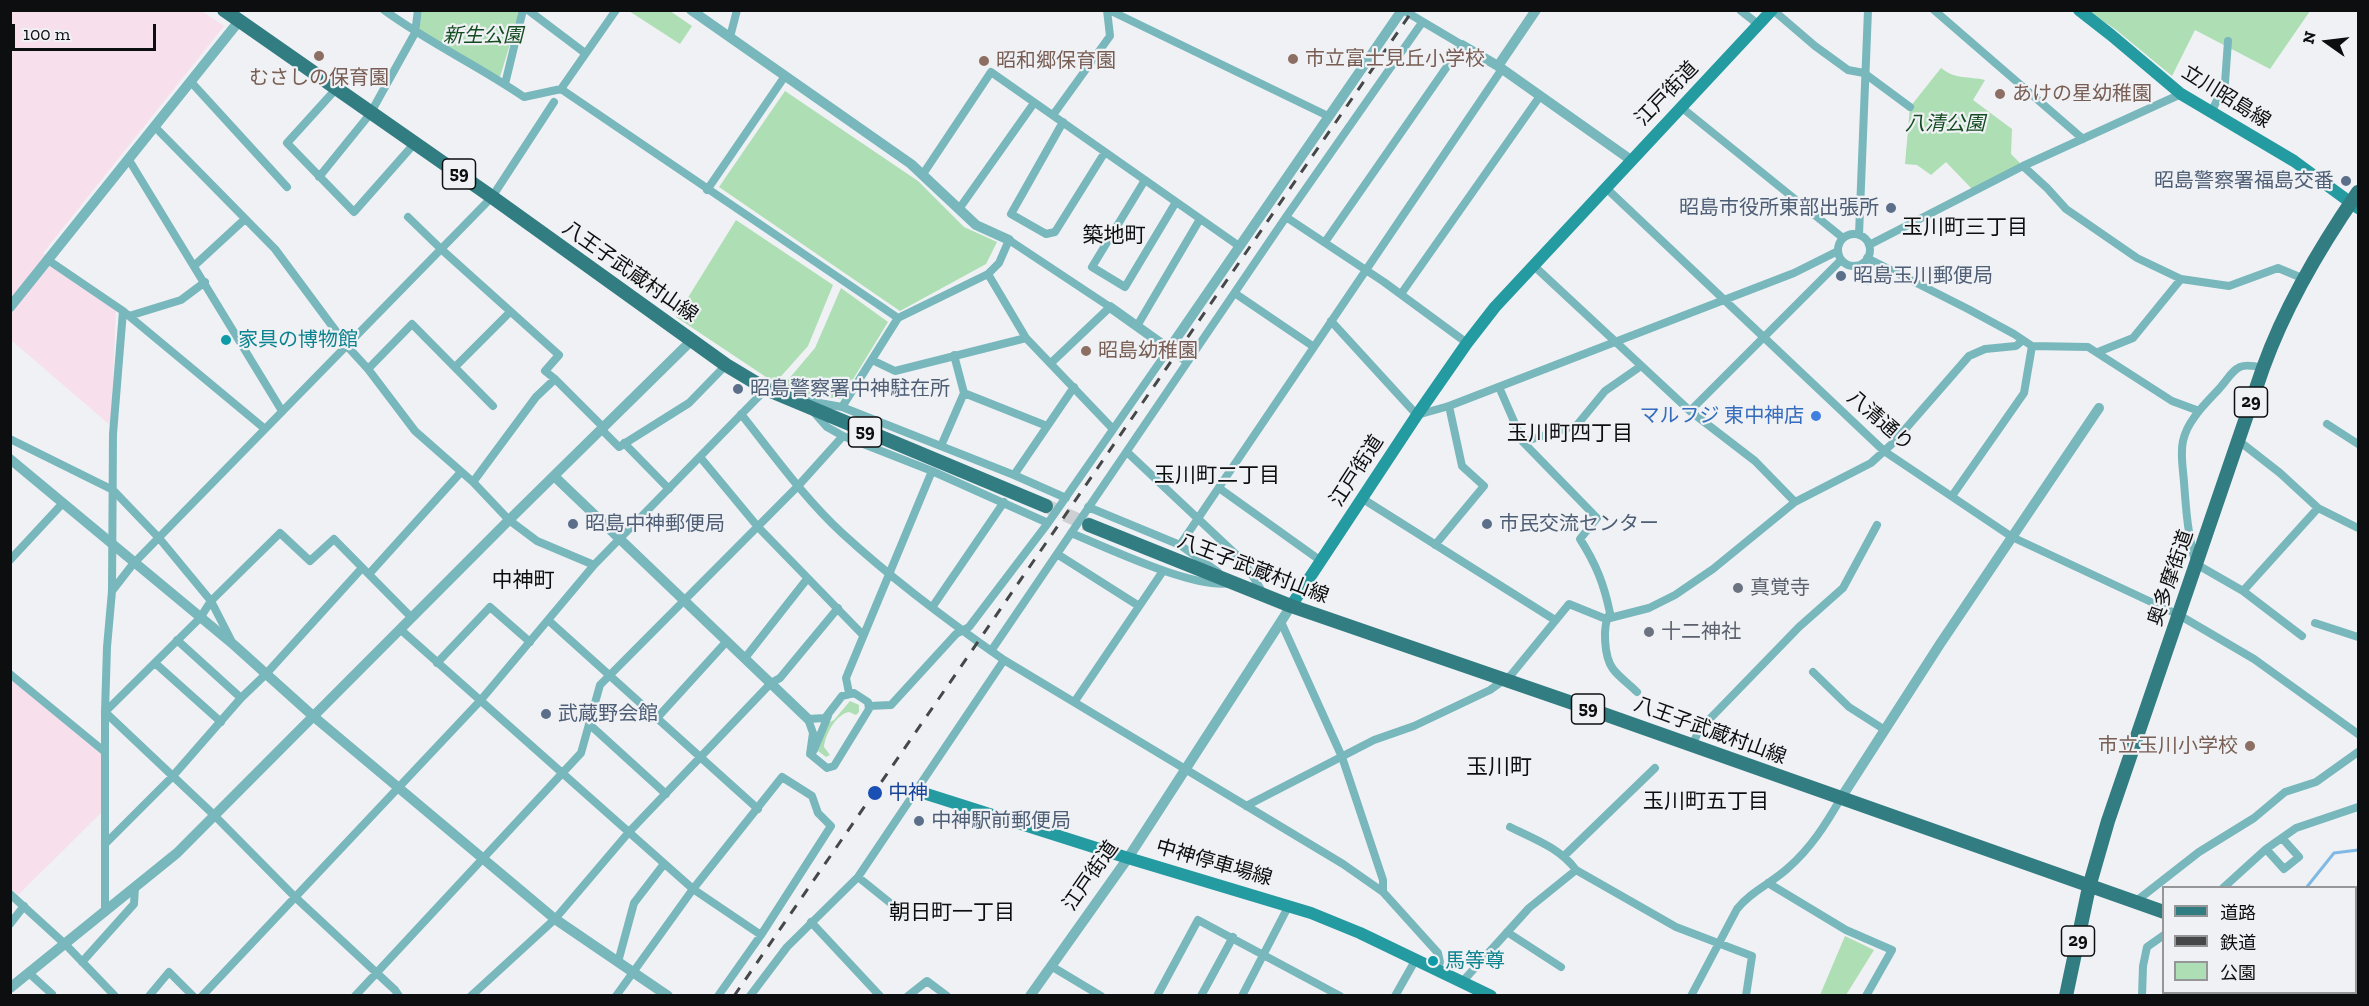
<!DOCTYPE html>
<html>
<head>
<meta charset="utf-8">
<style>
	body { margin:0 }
	#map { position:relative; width:2369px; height:1006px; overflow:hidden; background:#eff1f4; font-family:"Zilla Slab","Noto Sans JP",serif }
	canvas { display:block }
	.frame { position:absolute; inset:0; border:12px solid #0d0e0f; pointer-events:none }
	.legend { position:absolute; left:2162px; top:886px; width:195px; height:108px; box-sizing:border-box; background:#eff1f4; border:2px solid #959698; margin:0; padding:8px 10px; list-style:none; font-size:18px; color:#0d0e0f }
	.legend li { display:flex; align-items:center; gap:12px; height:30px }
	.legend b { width:30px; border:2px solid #959698 }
	.north { position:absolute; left:2297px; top:12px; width:60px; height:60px; -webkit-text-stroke:4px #eff1f4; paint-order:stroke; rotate:284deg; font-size:16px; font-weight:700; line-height:24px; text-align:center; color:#0d0e0f }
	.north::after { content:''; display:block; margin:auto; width:21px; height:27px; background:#0d0e0f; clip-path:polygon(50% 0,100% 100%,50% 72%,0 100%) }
	.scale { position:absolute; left:12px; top:24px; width:144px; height:27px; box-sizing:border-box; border:3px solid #0d0e0f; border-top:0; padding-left:8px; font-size:18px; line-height:21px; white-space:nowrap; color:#0d0e0f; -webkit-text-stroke:4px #eff1f4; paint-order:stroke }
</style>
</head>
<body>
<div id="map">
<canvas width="2369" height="1006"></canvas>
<div class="frame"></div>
<ul class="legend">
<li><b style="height:8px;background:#317d82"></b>道路</li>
<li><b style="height:8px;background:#454748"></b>鉄道</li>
<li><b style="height:16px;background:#aedeb3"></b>公園</li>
</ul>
<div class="north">N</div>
<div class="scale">100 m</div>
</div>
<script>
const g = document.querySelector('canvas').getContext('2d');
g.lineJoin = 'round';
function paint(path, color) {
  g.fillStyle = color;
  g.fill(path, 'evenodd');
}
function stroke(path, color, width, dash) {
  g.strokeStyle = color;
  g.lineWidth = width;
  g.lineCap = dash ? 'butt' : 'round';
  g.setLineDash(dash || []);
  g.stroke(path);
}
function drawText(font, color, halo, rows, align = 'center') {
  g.font = font + ' "Zilla Slab","Noto Sans JP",serif';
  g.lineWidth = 4.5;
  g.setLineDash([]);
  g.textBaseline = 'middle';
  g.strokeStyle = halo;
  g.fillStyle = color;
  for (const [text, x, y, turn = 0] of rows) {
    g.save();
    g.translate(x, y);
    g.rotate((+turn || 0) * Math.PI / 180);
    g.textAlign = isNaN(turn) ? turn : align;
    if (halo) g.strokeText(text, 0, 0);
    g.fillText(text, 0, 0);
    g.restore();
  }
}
const industrial = new Path2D(`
	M11,11H202L224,26L43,253L116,309L111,426L11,340Z
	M14,677L108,757L107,807L18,895L11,889L10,681Z`);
const green = new Path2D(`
	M422,11H520L500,77L419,31Z
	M629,11H670L692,26L680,44Z
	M2088,11H2310L2270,69L2195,30L2172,76L2115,29Z
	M1941,68C1956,80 1968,76 1985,80L1973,100L2012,129L2011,154L2021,164L1972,189L1946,162L1931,175L1917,165L1905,164L1910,107Z
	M785,91L918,181L964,227L997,242L986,264L900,311L719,187Z
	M736,220L833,285L808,346L775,383L676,317Z
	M841,288L888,322L841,399L787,392L781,388L815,348Z
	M850,701L859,705V712L856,715L849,712C836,714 825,735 824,747L830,755L826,757L818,751L828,723L834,720Z
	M1845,936L1874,950L1846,995H1820Z`);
const stream = new Path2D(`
	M2306,888L2334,853L2358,850
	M2256,996L2257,992
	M2328,996L2330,992`);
const primaryTunnel = new Path2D(`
	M1046,506L1089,525`);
const minor = new Path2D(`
	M384,10C429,43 479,66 524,97L561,89
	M528,10L585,53
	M616,10L561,89L898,318
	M1109,10L1328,116
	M1740,10L1759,25
	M1773,10L1815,46L1848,70L1864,73L1910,107
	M1934,10L2083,139
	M730,37L737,10
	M191,82L287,187
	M505,84L523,10
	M336,89L287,143L354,212L414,144
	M1681,107L1843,238
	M2211,113L2225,83L2228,41
	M1053,115L1110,36L1107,10
	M1063,122L1011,214L1046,234L1055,232L1105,152
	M155,127L275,249L347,346L368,369L415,431L473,482L509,520L537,541L594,565
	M129,160L282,411
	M2023,166L2047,188L2066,209L2137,258L2181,279L2229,286L2278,268L2302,278
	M923,174L991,72L1239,246
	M319,177L370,114L415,33L418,10
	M1145,180L1092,267L1125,287L1176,202
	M1605,187L1884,451L2012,537L2179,615L2254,659L2358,734
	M707,190L785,76
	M959,209L1034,103
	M408,217L441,249L559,355L545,371L555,379L603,427
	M1286,217L1384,282L1467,343
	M1838 250a16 16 0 1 1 32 0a16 16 0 1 1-32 0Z
	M1859,235L1868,10
	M1325,242L1462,45C1442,33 1423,22 1403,10
	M1869,245L2023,166L2181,94
	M1867,258L1968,309L2014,334L2032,346L2088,347L2172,401L2199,411
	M48,260L123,311L265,429
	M195,265L245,219
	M1533,265L1690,411L1755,461L1795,502
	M1856,266L1868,281
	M988,274L1026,338L1112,428
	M1236,294L1314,347
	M1401,294L1540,96
	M129,316L181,300L205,282
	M1331,321L1417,415L1449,406L1794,273L1838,251
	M1137,326L1200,219
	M2098,352L2133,338L2181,279
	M954,355L964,393
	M872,360L895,371L1026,338
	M455,367L510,312
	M2263,368C2236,361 2236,369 2219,389C2205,404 2187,421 2183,441C2180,454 2183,469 2184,482C2186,510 2188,537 2196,564L2243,591L2302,636
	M368,369L412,324L493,406
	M1499,387L1523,442L1597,518L1580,539C1596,564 1604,584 1610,613C1602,625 1604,657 1613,669C1619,677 1630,685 1637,692
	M808,401L842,407L1014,475L1066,498
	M842,407L898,318L988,274L999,263L1009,240L1110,307L1051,363
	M812,410L827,427L843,436L932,471L1048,523
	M1690,411L1841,260
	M741,414C773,454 804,498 842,533C892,579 948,621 1004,660L1343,864L1383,892L1438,953L1440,962L1438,969
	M2327,424L2358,444
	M601,429L619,447L689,403L726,365
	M10,439L113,490L159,538L211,601L232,642
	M2239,441L2280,473L2318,508L2358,528
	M1523,442L1577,425L1605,391L1641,366
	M624,443L669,489
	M941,446L964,393L1047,426
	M1127,452L1244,562L1265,596
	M700,457L758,527L863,635
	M1014,475L1074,387
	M473,482L536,397L555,379
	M1219,488L1321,561
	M1952,496L2024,393L2032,346
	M1363,499L1555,620
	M1088,507L1180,545L1218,572
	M1071,533C1108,548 1195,590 1231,583
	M1180,545L1502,69
	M1435,545L1484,486L1462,466L1449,406
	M1057,554L1139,606
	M10,560L62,504
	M369,574L461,472
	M112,591L133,564L492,197L554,102
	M2243,591L2318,508
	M933,606L1004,502
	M548,620L758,809
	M1281,622L1342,757L1383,880V892
	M2315,623L2358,637
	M401,630L693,889L761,935
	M177,640L241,698
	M991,651L1286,217L1421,24
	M745,658L807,579
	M155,663L221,722
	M437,663L490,607L530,642
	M1813,672L1849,707L1885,730
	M10,674L105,752
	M849,693L846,678L848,673L932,471
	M854,693L868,702L869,709L834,766L827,768L810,754L813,733L808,719L825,718L842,696Z
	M1075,701L1163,571
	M869,706L891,705L956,634L969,627L1048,523L1169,349L1187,362
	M657,718L727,641
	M589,724L666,794
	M1692,746L1699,730L1799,627L1843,588L1877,525
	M814,750L828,716
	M1246,806L1374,740L1414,726L1490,690L1511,675L1569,604L1606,619L1649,608L1675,595L1713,569L1795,502L1871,463L1894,442L1969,356L1985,349L2016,346L2022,341
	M1510,827C1534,839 1560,848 1576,870L1676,927L1752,956L1746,996
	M105,844L172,777L241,698L266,674L362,568
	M2266,849L2284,869L2299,857L2282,838
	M1564,856L1655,768
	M858,877L904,914
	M1768,883L1846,930L1892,950L1866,996
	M2223,888L2266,849L2296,828L2358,807
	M10,894L66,945L115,996
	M2135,902L2199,852L2254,818L2285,792L2316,782L2358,752
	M105,912V712L107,647L112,591L113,434L123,311
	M811,922L880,996
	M10,924L24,906
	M1507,932L1561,967
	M82,962L134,904L135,887
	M618,962L634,903L664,864
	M1051,966L1101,996
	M30,974L52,994L50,996
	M1463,981L1529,908L1576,870
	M149,996L169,972L193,996
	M202,996L480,701L594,565L766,389
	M355,996L581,753L600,685L798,486L843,436
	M399,996L395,990L295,897L214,815L105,712L200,618L211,601L280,533L310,561L334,539L412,618
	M471,996L555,919L629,832L771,683L780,678L838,608
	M616,996L693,889L782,777L812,796L818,813L831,826L761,935L718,996
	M750,996L787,947L858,877L1004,660
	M908,996L927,981L947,996
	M1157,996L1198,920L1340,996
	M1201,996L1233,937
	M1242,996L1289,905
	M1395,996L1416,959
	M1691,996L1737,909C1751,891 1772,883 1788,868C1811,848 1826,824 1841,798
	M2142,996L2143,966L2147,947L2164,935
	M2225,996L2227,992
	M2337,996L2340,992`);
const tertiary = new Path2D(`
	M691,10L911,164L976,225L1009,240
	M1462,45L1498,66L1631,160
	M1498,66L1536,10
	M10,307L239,21
	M1110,307L1169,349L1402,10
	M10,459L234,645L313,716L555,919L668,996
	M554,476L808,719
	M1841,798L1940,644L2099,408
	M10,988L177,853L509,520L692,340
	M1030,996L1128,858L1291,606`);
const secondary = new Path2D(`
	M2079,10L2111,35L2181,94L2294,161L2358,208
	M1291,606L1417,415L1467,343L1495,307L1772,10
	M917,791L1128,858L1311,913L1360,933L1491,996`);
const primary = new Path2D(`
	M224,10L492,197L726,365L766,389L1046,506
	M1089,525L1291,606L1584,707L2164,912
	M2066,996L2089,887L2108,821L2263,368C2286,304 2320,247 2358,192`);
const rail = new Path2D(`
	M734,996L1413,10`);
const primaryBridge = new Path2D(`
	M2356,979L2358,980`);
const markers = [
	[319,56,6,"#8d6e63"],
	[1293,59,6,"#8d6e63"],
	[984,61,6,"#8d6e63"],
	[2000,94,6,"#8d6e63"],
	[2346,181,6,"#5c6f8a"],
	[1891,208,6,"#5c6f8a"],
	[1841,276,6,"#5c6f8a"],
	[226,340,6,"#0f9aa8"],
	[1086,351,6,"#8d6e63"],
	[738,389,6,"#5c6f8a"],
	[1816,416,6,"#3f7fe0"],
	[573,524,6,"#5c6f8a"],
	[1487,524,6,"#5c6f8a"],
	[1738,588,6,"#6b7280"],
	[1649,632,6,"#6b7280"],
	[546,714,6,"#5c6f8a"],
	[2250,746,6,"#8d6e63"],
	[875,793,8,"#1a4fb4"],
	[919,821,6,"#5c6f8a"],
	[1433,961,6,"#0f9aa8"]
];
const shields = [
	[459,174,33],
	[2251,402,33],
	[865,432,33],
	[1588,709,33],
	[2078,941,33]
];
const shieldNames = [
	["59",459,174],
	["29",2251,402],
	["59",865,432],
	["59",1588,709],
	["29",2078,941]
];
const parkNames = [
	["新生公園",483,36],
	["八清公園",1945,124]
];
const educationNames = [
	["市立富士見丘小学校",1305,59],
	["昭和郷保育園",996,61],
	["むさしの保育園",319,78,"center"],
	["あけの星幼稚園",2012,94],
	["昭島幼稚園",1098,351],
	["市立玉川小学校",2238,746,"right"]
];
const streetNames = [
	["江戸街道",1667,94,-46],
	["立川昭島線",2226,97,32],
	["八王子武蔵村山線",630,272,35],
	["八清通り",1880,421,41],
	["江戸街道",1357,471,-57],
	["八王子武蔵村山線",1253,569,21],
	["奥多摩街道",2171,578,-71],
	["八王子武蔵村山線",1710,731,20],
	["中神停車場線",1214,863,16],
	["江戸街道",1091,876,-55]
];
const serviceNames = [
	["昭島警察署福島交番",2334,181,"right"],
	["昭島市役所東部出張所",1879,208,"right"],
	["昭島玉川郵便局",1853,276],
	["昭島警察署中神駐在所",750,389],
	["昭島中神郵便局",585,524],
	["市民交流センター",1499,524],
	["武蔵野会館",558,714],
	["中神駅前郵便局",931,821]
];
const cultureNames = [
	["家具の博物館",238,340],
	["馬等尊",1445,961]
];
const shopNames = [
	["マルフジ 東中神店",1804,416]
];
const worshipNames = [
	["真覚寺",1750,588],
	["十二神社",1661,632]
];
const transitNames = [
	["中神",888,793]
];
const neighbourhoodNames = [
	["玉川町三丁目",1965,228],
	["築地町",1114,236],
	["玉川町四丁目",1570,434],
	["玉川町二丁目",1217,476],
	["中神町",523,581],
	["玉川町五丁目",1706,802],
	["朝日町一丁目",952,913]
];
const quarterNames = [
	["玉川町",1499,768]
];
paint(industrial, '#f7dfeb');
paint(green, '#aedeb3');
stroke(stream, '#80b9e3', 3);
stroke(primaryTunnel, '#cdcfd2', 14, [14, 7]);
stroke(minor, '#78b7bc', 8);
stroke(tertiary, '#78b7bc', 10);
stroke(secondary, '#249aa1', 12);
stroke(primary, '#317d82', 14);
stroke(rail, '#454748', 3, [10, 10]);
stroke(primaryBridge, '#317d82', 14);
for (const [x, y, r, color] of markers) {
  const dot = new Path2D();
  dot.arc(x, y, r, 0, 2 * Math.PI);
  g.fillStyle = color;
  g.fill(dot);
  stroke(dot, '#eff1f4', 2);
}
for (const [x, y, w] of shields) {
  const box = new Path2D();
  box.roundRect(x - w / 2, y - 15, w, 30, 4.5);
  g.fillStyle = '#eff1f4';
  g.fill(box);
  stroke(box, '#0d0e0f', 1.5);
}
drawText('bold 18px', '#0d0e0f', null, shieldNames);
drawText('italic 20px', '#144c21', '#eff1f4', parkNames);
drawText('20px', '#785e54', '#eff1f4', educationNames, 'left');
drawText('20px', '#0d0e0f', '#eff1f4', streetNames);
drawText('20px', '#4e5e75', '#eff1f4', serviceNames, 'left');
drawText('20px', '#0d838f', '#eff1f4', cultureNames, 'left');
drawText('20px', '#366cbe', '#eff1f4', shopNames, 'right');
drawText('20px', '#5b616d', '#eff1f4', worshipNames, 'left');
drawText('20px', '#164399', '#eff1f4', transitNames, 'left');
drawText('21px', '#0d0e0f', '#eff1f4', neighbourhoodNames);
drawText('22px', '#0d0e0f', '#eff1f4', quarterNames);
</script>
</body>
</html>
